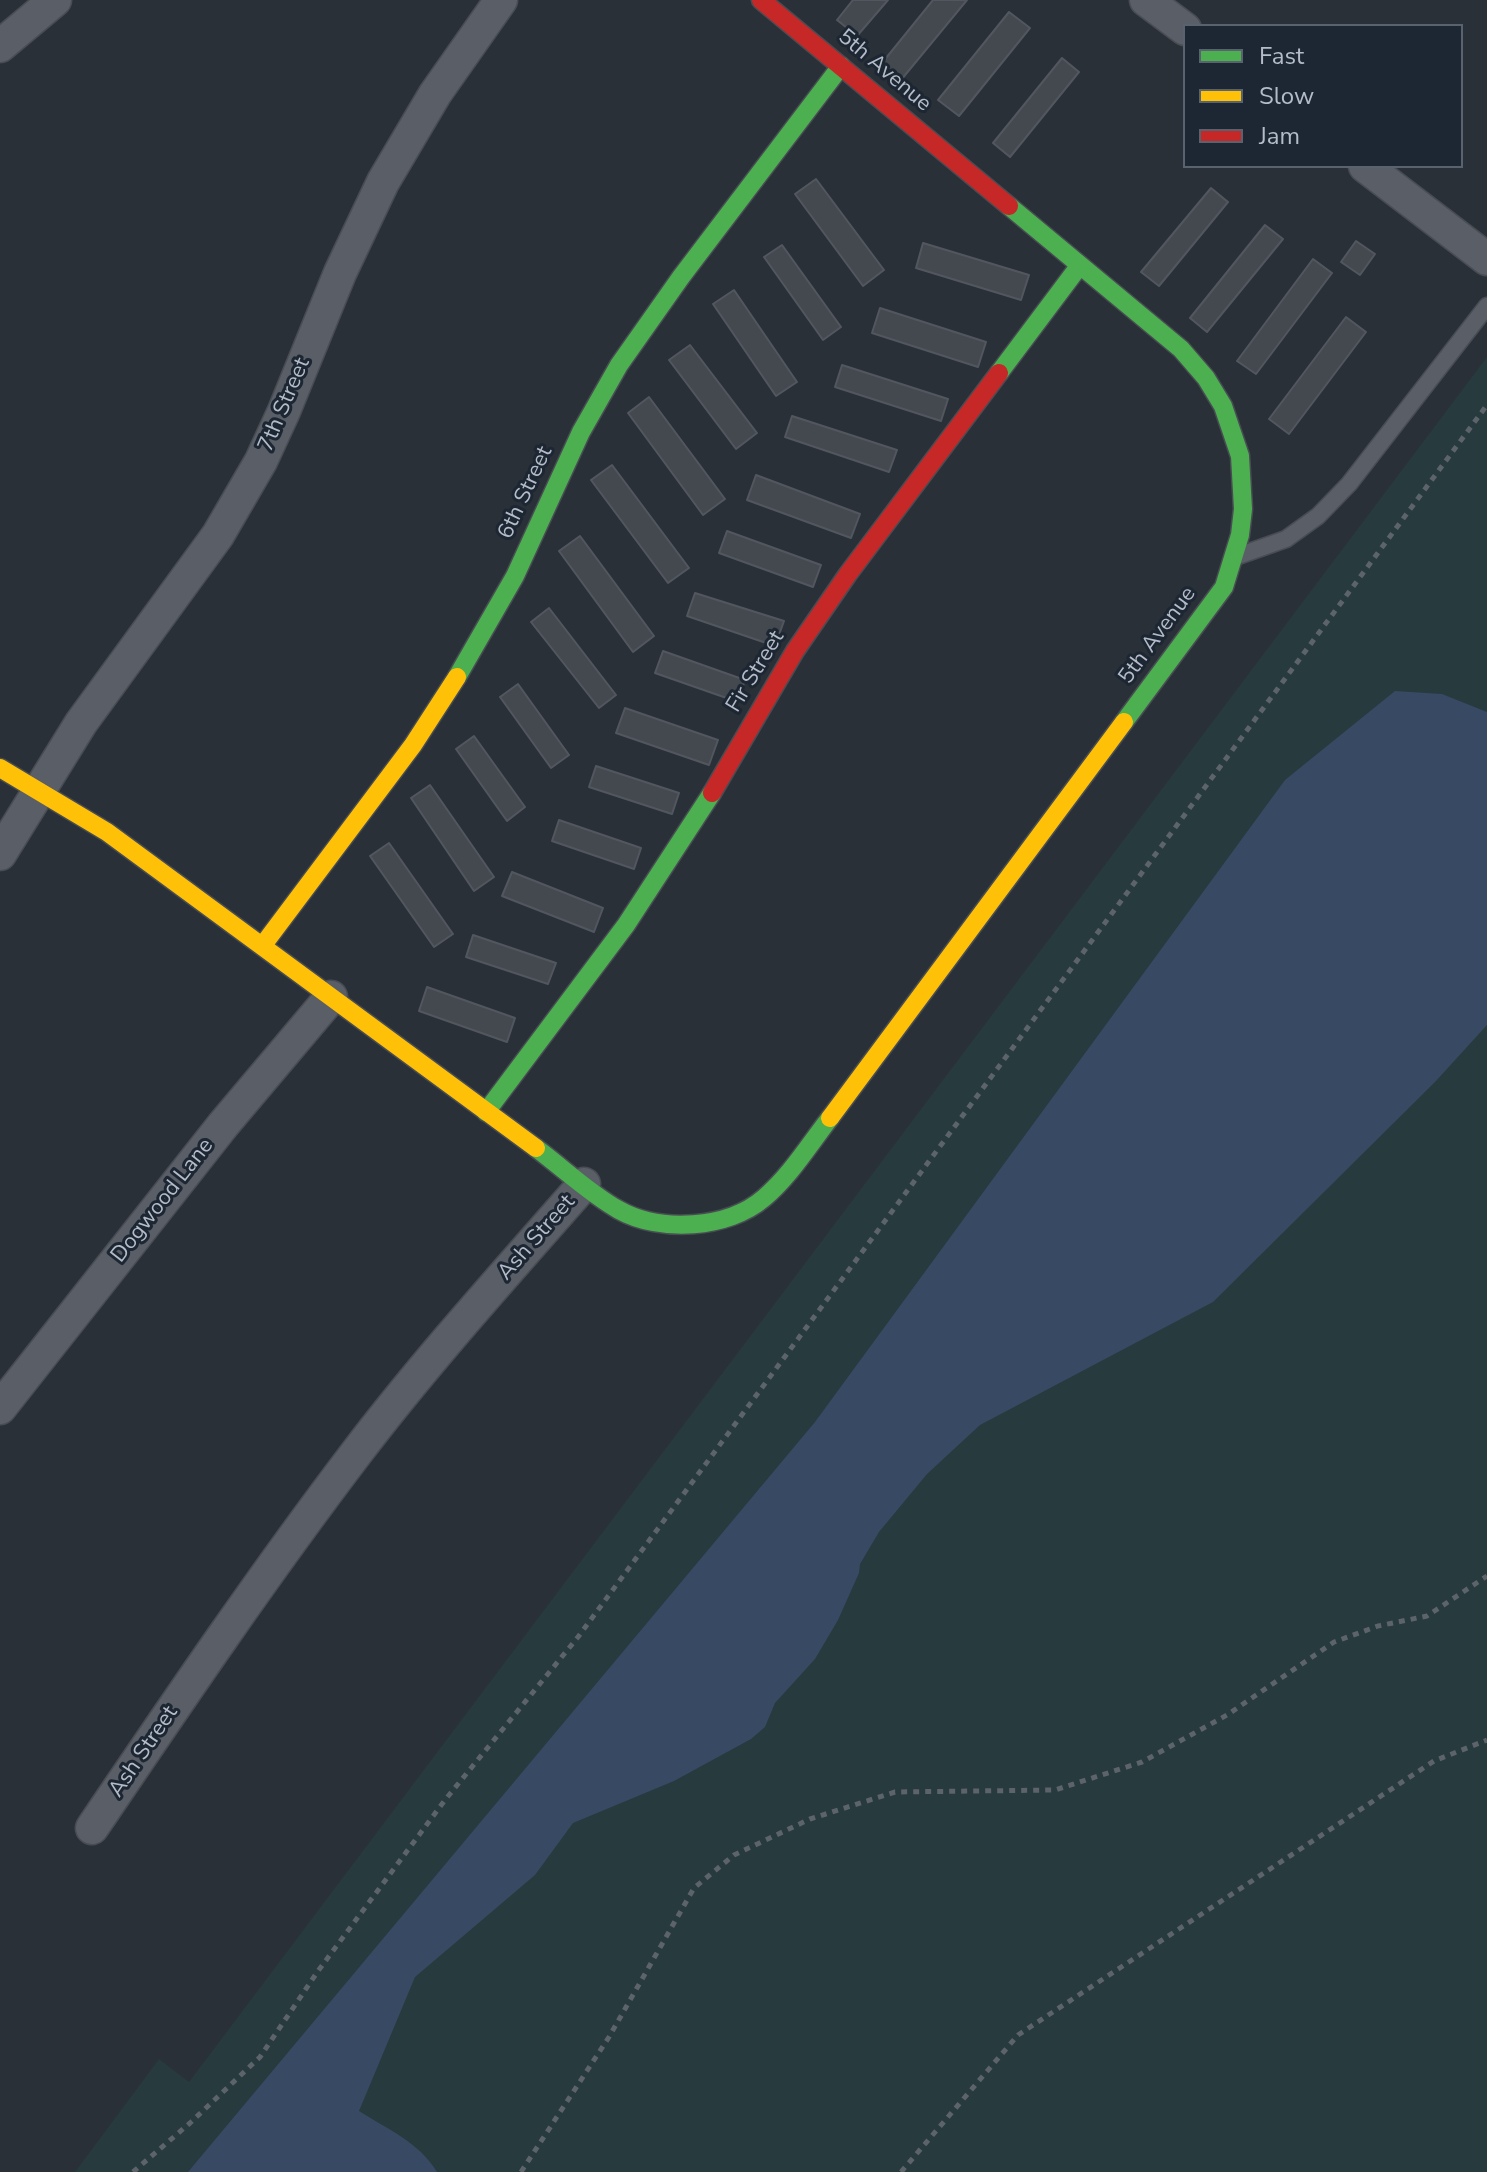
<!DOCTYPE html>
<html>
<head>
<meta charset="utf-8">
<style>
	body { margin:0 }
	#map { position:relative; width:1487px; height:2172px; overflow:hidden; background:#2a3038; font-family:"Nunito Sans",sans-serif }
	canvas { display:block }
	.legend { position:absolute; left:1183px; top:24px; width:280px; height:144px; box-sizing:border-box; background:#1d2633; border:2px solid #59626f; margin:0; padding:10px 14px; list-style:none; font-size:24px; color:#b4bcc9 }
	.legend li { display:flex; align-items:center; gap:16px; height:40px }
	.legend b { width:40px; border:2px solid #59626f }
</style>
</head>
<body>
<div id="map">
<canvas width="1487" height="2172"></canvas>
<ul class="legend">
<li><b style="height:10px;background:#4caf50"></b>Fast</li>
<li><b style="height:10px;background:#ffc107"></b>Slow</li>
<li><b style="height:10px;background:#c62828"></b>Jam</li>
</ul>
</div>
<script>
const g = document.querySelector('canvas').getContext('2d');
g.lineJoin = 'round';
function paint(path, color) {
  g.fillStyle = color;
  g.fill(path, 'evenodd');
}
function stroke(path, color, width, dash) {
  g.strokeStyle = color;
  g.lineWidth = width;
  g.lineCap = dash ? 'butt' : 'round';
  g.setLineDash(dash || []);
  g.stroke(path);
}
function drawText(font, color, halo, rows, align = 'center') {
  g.font = font + ' "Nunito Sans",sans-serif';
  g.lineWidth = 6;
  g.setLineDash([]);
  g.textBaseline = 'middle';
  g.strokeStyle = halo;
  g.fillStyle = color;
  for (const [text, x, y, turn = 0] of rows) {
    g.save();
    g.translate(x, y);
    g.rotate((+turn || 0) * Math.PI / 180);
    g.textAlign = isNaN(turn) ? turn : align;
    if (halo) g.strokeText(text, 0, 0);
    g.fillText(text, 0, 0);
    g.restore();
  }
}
const green = new Path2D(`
	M1487,357V2172H75L159,2059L189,2082Z`);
const water = new Path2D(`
	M1395,691L1442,694L1487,712V1025L1435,1082L1213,1302L980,1425L927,1474L879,1532L860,1564L859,1573L838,1620L815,1659L775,1703L765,1727L751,1739L674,1781L573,1823L535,1875L415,1977L359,2111C387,2129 419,2142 437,2172H188L815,1422L1285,780Z`);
const building = new Path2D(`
	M853,0H888L857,36L837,20Z
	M933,0H967L901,80L882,63Z
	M1009,12L1030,28L959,116L938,100Z
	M1062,58L1079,72L1010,157L993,143Z
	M816,179L884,270L863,286L795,194Z
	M1211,188L1228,202L1159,286L1141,272Z
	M1265,225L1283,239L1207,332L1190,318Z
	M1356,241L1375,254L1360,275L1341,262Z
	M923,243L1029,275L1021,300L916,268Z
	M782,245L841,327L823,340L764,257Z
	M1313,259L1332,273L1256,374L1237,361Z
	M734,290L797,382L776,396L713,304Z
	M880,308L986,342L978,367L872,333Z
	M1346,317L1366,332L1289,434L1269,419Z
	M690,345L757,433L736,449L669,360Z
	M842,365L948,399L941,421L835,387Z
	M649,397L725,499L703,515L628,413Z
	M792,416L897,450L889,472L785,437Z
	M612,465L689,568L668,583L591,480Z
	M756,475L860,514L851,538L747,500Z
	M727,531L821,565L813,587L719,553Z
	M580,536L654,636L633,652L559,551Z
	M695,593L784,621L775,646L687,616Z
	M549,608L616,695L599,708L531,622Z
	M663,651L745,680L738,702L655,673Z
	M518,684L569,755L551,768L500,697Z
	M625,708L718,740L709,765L616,733Z
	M474,736L525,807L507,821L456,749Z
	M596,766L679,793L672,814L589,787Z
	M430,785L494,877L474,891L411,798Z
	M559,820L641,848L634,869L552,841Z
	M389,843L453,934L434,947L370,856Z
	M512,872L603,908L594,932L502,896Z
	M473,935L556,963L548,984L466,957Z
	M427,987L515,1018L507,1042L419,1011Z`);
const path = new Path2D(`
	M133,2172L190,2123L260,2057L318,1971L445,1800L578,1637L1487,405
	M521,2172L609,2037L694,1888L734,1855L810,1819L895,1792L1055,1790L1142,1762L1227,1715L1334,1642L1378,1626L1427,1616L1487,1576
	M901,2172L1018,2035L1434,1761L1487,1740`);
const lane = new Path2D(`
	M1238,556L1286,539L1318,516L1349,484L1487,306`);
const street = new Path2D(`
	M1146,0L1185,29
	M0,46L55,0
	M1365,166L1487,259
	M0,854L81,723L218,535L261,461L284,411L340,273L383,182L435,94L501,0
	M0,1408L223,1125L331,997
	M92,1828C178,1701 264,1574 357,1452C428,1359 507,1272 584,1184`);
const fast = new Path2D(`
	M1009,206L1181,349L1206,378L1223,406L1240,456L1243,509L1240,535L1224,587L1124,722
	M999,373L1080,265
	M457,677L515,576L581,432L619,365L681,277L841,66
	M486,1112L626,925L712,793
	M536,1148C563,1168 590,1194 619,1210C660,1233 728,1229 764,1198C790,1176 809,1145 830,1118`);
const slow = new Path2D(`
	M0,768L107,832L536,1148
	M263,945L413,745L457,677
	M830,1118L1124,722`);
const jam = new Path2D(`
	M761,0L1009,206
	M712,793L795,651L848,574L999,373`);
const streetNames = [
	["5th Avenue",884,71,40],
	["7th Street",285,405,-67],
	["6th Street",526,493,-65],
	["5th Avenue",1158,636,-54],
	["Fir Street",756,672,-59],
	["Dogwood Lane",163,1201,-52],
	["Ash Street",537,1238,-49],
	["Ash Street",144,1752,-56]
];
paint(green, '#273a3e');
paint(water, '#384963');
paint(building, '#444950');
stroke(building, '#52575f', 2);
stroke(lane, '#484c53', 19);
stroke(street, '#484c53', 35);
stroke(fast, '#484c53', 21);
stroke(slow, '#484c53', 21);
stroke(jam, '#484c53', 21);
stroke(path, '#5d636a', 5, [6, 6]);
stroke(lane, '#5a5e66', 16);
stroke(street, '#5a5e66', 32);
stroke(fast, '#4caf50', 18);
stroke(slow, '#ffc107', 18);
stroke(jam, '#c62828', 18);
drawText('22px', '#b4bcc9', '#1d2633', streetNames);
</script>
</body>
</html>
